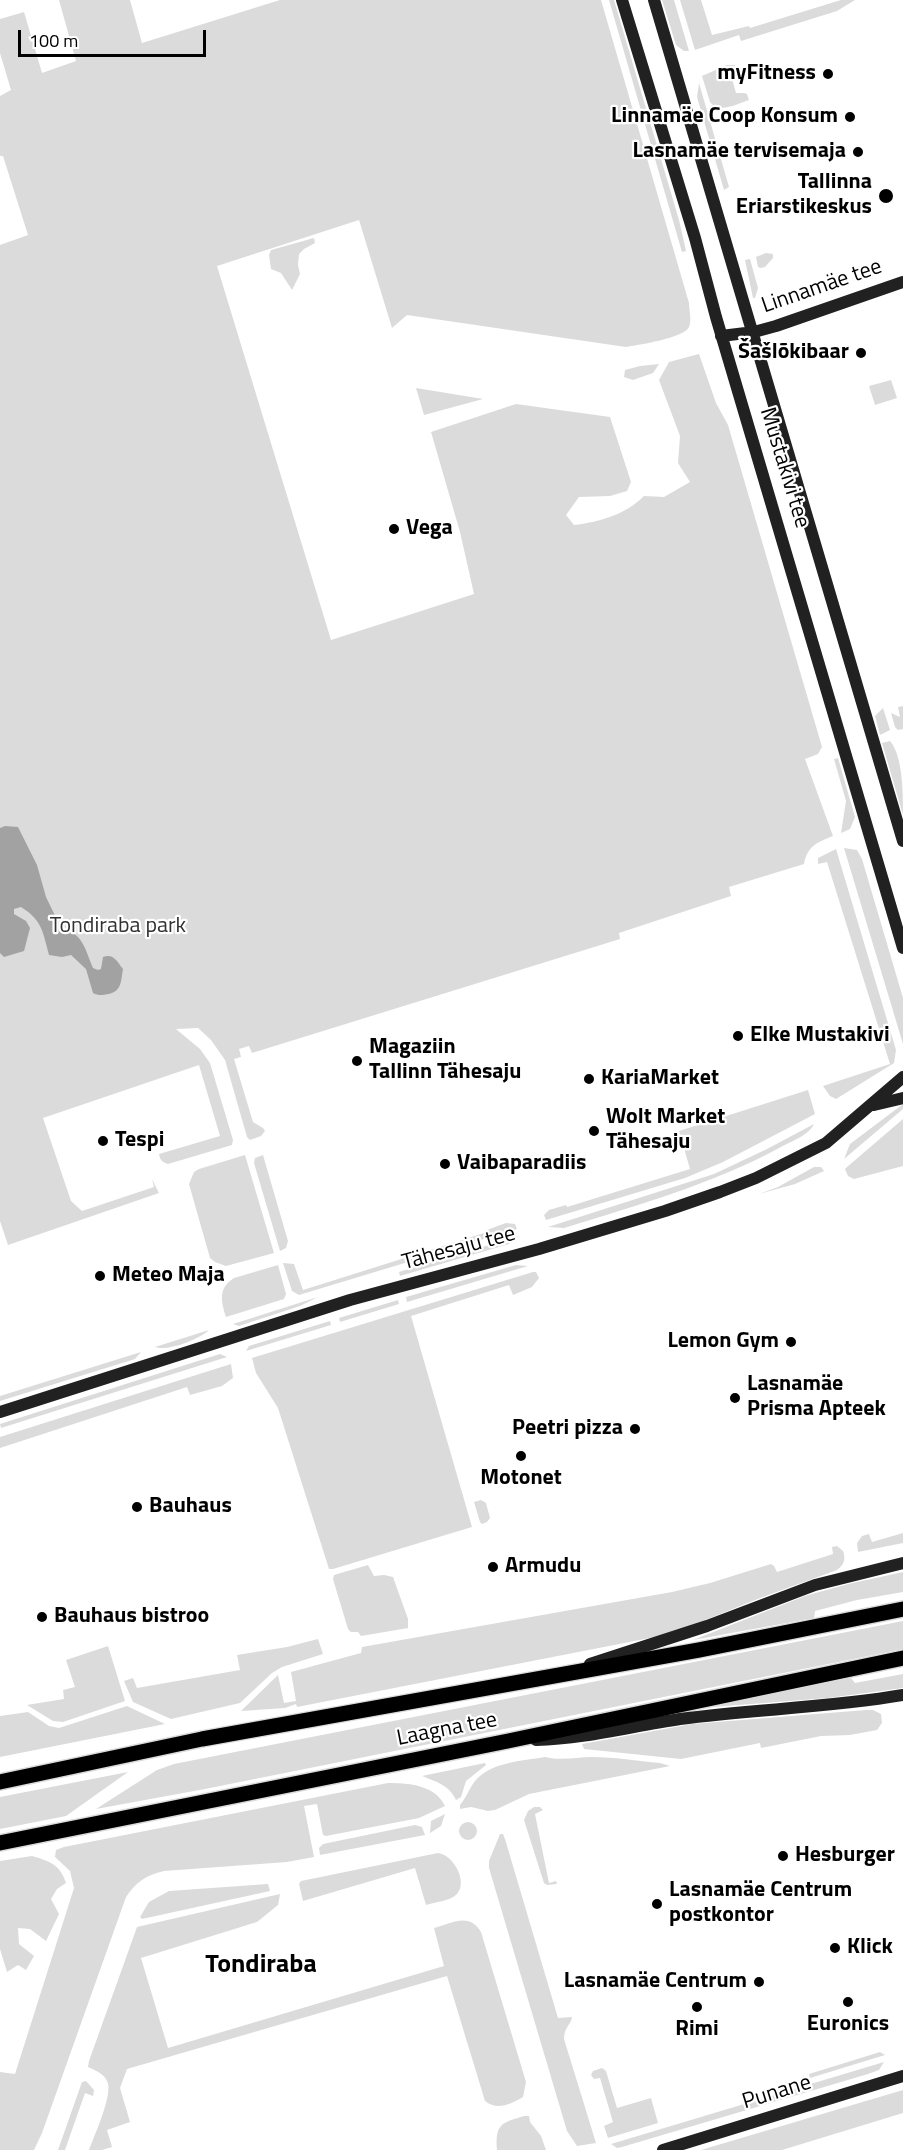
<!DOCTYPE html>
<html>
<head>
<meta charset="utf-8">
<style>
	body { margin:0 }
	#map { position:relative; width:903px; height:2150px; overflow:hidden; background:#fff; font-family:"Titillium Web",sans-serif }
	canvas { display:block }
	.scale { position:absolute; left:18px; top:30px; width:188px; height:27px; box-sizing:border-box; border:3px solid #000; border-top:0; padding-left:8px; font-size:18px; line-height:21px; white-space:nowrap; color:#000; -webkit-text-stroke:4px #fff; paint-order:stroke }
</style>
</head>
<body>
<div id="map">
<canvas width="903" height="2150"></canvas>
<div class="scale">100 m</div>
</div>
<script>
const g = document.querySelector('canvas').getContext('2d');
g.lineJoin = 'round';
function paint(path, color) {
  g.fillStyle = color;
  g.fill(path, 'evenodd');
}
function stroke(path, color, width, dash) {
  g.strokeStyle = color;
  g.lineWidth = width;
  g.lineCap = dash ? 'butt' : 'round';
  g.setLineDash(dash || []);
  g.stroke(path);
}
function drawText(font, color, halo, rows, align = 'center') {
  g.font = font + ' "Titillium Web",sans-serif';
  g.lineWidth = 4.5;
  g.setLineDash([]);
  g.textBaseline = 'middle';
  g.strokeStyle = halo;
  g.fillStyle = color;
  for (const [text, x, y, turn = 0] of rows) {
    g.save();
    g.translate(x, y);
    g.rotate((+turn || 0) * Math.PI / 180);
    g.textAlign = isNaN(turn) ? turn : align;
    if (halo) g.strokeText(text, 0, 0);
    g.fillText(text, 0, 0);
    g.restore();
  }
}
const green = new Path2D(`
	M59,0H130L142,43L280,0H601L689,303C689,310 692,320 689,327C684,338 638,345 626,347L407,315L392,328L359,220L217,266L331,640L474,594L460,532L431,432L516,404L610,417L631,482L627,491L610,496L579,497L566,515L574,525C599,522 625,515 644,496L664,497L690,482L678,463L680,436L659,380L669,362L699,354L716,403L728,425L822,747L818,754L805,759L833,836C818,842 807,846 804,864L729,887L731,896L619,933L620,939L252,1053L249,1046L239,1049L241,1057L234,1059L253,1122L263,1128L265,1131L261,1136L250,1140L247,1137L225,1060L211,1040L198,1028L176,1029L200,1049L210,1063L233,1140L232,1145L168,1164C162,1162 160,1160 159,1154L220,1136L199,1065L43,1118L71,1201L82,1211L154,1187L152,1179L159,1193L8,1245L0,1221V245L28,235L3,156H0V96L11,90L0,53V19L24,12L42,73L76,61Z
	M609,0H614L679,220L686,251L682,252Z
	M662,0H674L689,51H684L676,45Z
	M680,0H701L712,35L749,26L750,28L841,0H855L837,11L741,41L739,35L695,50Z
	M727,65H734L739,68L740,72L731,75L736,93H744L747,94L749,100C737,104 719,114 710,102L702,76Z
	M699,83L729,187L724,190L697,97Z
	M314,238L315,243L304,249L299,254L298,265L300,274L292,290L281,273L271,269L269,255L271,250Z
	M766,253L773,254V258L765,267L761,268L758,267L756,257Z
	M750,259L758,288L755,298H753L745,260Z
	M659,364L653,373L633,380L624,377L625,370L640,366Z
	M891,380L897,398L875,405L869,386Z
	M416,388L483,399L424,415Z
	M903,706V729L898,730L895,727L891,713L900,717L898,707Z
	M883,708L890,730L880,735L875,716Z
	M890,741C903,756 903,794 903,815L882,743Z
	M838,758L855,817L850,829L841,833L846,801L834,759Z
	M844,848L857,850L862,859L903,998V1044Z
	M836,849L896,1050L894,1063L836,1099L830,1096L823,1086L890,1064L827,862L818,864V858Z
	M808,1090L815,1114L723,1162L685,1178L546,1220L544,1215L549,1210L566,1205L567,1207L690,1169L679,1131Z
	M903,1104V1109L844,1159L850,1144Z
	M903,1119V1166L854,1179L848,1176L845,1169L847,1167Z
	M814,1124C809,1135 792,1141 781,1147C713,1184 638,1205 564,1228L548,1227L714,1174L767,1149Z
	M245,1155L274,1253L226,1266L215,1262L210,1258L189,1184L194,1172L199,1169Z
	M263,1155L288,1241L286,1248L280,1251L254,1163L255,1158Z
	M814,1167H821L824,1171L795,1184L759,1194L778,1187Z
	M506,1223L515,1224L517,1229L299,1295L292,1291L283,1263L294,1264L303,1290L484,1233V1231Z
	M519,1236L509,1244L400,1276L399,1272Z
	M278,1265L286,1294L284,1299L226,1317C221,1301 218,1288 234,1278Z
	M516,1265L528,1266L407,1302L406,1297Z
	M533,1272H536L539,1278L532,1287L513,1295L509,1285L411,1316L472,1527L333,1569H329L278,1408L256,1373L252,1358Z
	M318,1297L300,1306L239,1326L233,1324Z
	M398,1300L399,1304L340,1322L339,1318Z
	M330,1321L331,1325L246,1351L249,1346Z
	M209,1330C200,1339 167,1352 155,1347Z
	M141,1352L135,1359L0,1401V1396Z
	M220,1354L227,1357L1,1428L0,1424Z
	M231,1364L233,1378L222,1386L190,1395L187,1387L0,1448V1437Z
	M481,1500L486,1503L490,1518L487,1522L482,1524L480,1522L474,1502Z
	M903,1533V1543L858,1552L857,1543L862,1536L869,1534L872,1542Z
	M837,1546L843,1551C846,1559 844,1565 837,1570L760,1598L683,1629L655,1637L297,1707L296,1704L285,1708L241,1711L278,1675L284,1703L296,1701L291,1672L361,1653L362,1647L672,1592L710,1583L771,1564L774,1566L777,1572L833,1554L832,1547Z
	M368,1565L374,1576L384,1575L393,1577L408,1619V1628L361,1636L358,1632H351L348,1629L333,1579L334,1575Z
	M903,1572V1592L857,1600L815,1611L814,1618L693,1640L805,1596L848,1584Z
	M903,1621V1649L205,1789L96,1809L157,1770L174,1764Z
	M318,1639L323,1654L282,1667L272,1673L240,1703L171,1719L133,1702L124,1681L133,1678L137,1688L240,1670L237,1655L287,1647Z
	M108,1646L125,1701L63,1722L53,1721L27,1705L64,1699L63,1690L75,1687L66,1660Z
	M903,1674V1688L828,1698L700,1708L851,1678L855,1683Z
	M127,1706L165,1724L0,1757V1716L28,1712L49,1726L59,1728Z
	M866,1710H873L881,1714L882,1723L877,1730L850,1735L821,1736L761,1748L760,1743L681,1759L584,1749L582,1744L692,1724Z
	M545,1757C561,1761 576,1757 592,1757C615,1757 637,1761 660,1763L670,1766L529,1794L495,1810L488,1811L471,1807L460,1809V1805C466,1798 469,1789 475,1781C491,1762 522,1761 545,1757Z
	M485,1763L486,1765L466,1781L461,1797L456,1800C449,1785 437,1782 422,1776Z
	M128,1772L66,1816L0,1829V1797Z
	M388,1783C409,1783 435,1785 445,1806L419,1818L326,1836L323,1835L317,1804L304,1806L314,1857L287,1862L164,1871C146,1875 136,1882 126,1897L42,2133L34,2150H0V2072L15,2074L74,1888L70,1871L55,1857L56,1850L64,1847Z
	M534,1807H540L543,1810L535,1814L549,1883L556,1881L557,1884L547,1885L544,1883L524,1820L528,1811Z
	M445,1814L441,1826L430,1833L431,1821Z
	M459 1831a9 9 0 1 1 18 0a9 9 0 1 1-18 0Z
	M415,1825L422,1827L425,1835L320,1855L319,1848L323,1844Z
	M500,1834H503L505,1839L558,2018L572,2017C571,2025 564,2027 564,2039L596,2143L577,2146L567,2131L489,1868V1861Z
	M438,1853C454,1855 468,1882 457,1894C451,1901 435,1902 426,1905L415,1868L303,1901L299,1884L301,1881Z
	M32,1856C49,1861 60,1864 66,1883L57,1889L51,1899L59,1914L46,1941L30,1929L18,1928L19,1944L34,1956L26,1970L18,1965L7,1972L0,1949V1861Z
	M268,1884L270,1891L142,1919L140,1917L149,1902L169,1891Z
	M280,1894L278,1905L257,1922L141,1958L168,2048L444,1966L434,1928C452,1923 469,1912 481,1932L526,2082L523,2097C511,2104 497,2111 485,2101L447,1976L127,2069L120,2088L130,2122L107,2130L112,2147L102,2150H89C94,2136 114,2093 107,2081C104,2074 95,2070 88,2067L89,2061L137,1927Z
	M880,2052L885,2055L810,2078L809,2074Z
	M884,2062L879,2070L868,2074L622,2147L617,2148L611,2144Z
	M602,2068L606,2071L617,2108L651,2098L658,2123L608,2138L604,2126L613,2122L600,2078L594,2079L591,2075L593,2071Z
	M86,2081L94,2090L93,2096L85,2093L65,2150H58L82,2082Z
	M903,2090V2113L782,2150H701Z
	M524,2116H529L530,2122L541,2136L546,2150H497C495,2124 501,2123 524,2116Z`);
const water = new Path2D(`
	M5,826L18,827L37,865L46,897L61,928C83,933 85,949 93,968L98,970L101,969L103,957C113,953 117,961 123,969C121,980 122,991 109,994C102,995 99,996 93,993L86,969L71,955L62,957L49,955C43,932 42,920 21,907L14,909V914L26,921L30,928L24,951L4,957L0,953V828Z`);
const secondary = new Path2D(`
	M622,0L695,238L716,317L903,948
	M654,0L903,841
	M721,336L754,332L776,326L903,282
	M874,1105L903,1098
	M0,1412L350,1300L539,1249L665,1211L720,1192L756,1178L826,1143L903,1077
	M590,1664L707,1626L815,1585L903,1563
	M536,1740C585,1739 632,1726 680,1719C754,1709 829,1708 903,1695
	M663,2150L903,2076`);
const primary = new Path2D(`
	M0,1782L202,1739L699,1650L903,1609
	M0,1843L508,1741L903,1658`);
const markers = [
	[828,74,6,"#000"],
	[850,117,6,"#000"],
	[858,152,6,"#000"],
	[886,196,8,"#000"],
	[861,353,6,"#000"],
	[394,529,6,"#000"],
	[738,1036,6,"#000"],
	[357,1061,6,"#000"],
	[589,1079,6,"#000"],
	[594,1131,6,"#000"],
	[103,1141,6,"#000"],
	[445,1164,6,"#000"],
	[100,1276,6,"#000"],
	[791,1342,6,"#000"],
	[735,1398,6,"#000"],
	[635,1429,6,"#000"],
	[521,1456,6,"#000"],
	[137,1507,6,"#000"],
	[493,1567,6,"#000"],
	[42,1617,6,"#000"],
	[783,1856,6,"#000"],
	[657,1904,6,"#000"],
	[835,1948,6,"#000"],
	[759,1982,6,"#000"],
	[848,2002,6,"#000"],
	[697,2007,6,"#000"]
];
const poiNames = [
	["myFitness",816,74,"right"],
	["Linnamäe Coop Konsum",838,117,"right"],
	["Lasnamäe tervisemaja",846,152,"right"],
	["Tallinna",872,183,"right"],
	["Eriarstikeskus",872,208,"right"],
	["Šašlõkibaar",849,353,"right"],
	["Vega",406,529],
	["Elke Mustakivi",750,1036],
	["Magaziin",369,1048],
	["Tallinn Tähesaju",369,1073],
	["KariaMarket",601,1079],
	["Wolt Market",606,1118],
	["Tähesaju",606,1143],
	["Tespi",115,1141],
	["Vaibaparadiis",457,1164],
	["Meteo Maja",112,1276],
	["Lemon Gym",779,1342,"right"],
	["Lasnamäe",747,1385],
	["Prisma Apteek",747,1410],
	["Peetri pizza",623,1429,"right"],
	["Motonet",521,1479,"center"],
	["Bauhaus",149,1507],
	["Armudu",505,1567],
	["Bauhaus bistroo",54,1617],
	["Hesburger",795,1856],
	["Lasnamäe Centrum",669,1891],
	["postkontor",669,1916],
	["Klick",847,1948],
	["Lasnamäe Centrum",747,1982,"right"],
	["Euronics",848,2025,"center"],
	["Rimi",697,2030,"center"]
];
const streetNames = [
	["Linnamäe tee",822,287,-19],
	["Mustakivi tee",784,468,73],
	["Tähesaju tee",459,1249,-15],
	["Laagna tee",447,1730,-11],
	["Punane",777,2093,-17]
];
const parkNames = [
	["Tondiraba park",118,927]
];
const quarterNames = [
	["Tondiraba",261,1966]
];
paint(green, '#dbdbdb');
paint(water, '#a2a2a2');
stroke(primary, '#dbdbdb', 18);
stroke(secondary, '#212121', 12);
stroke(primary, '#000', 15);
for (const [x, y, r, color] of markers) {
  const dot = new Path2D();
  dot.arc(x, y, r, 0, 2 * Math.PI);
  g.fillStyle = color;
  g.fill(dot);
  stroke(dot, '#fff', 2);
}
drawText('bold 22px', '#000', '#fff', poiNames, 'left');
drawText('22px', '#000', '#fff', streetNames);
drawText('22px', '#323232', '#fff', parkNames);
drawText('bold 26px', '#000', '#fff', quarterNames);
</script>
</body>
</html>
